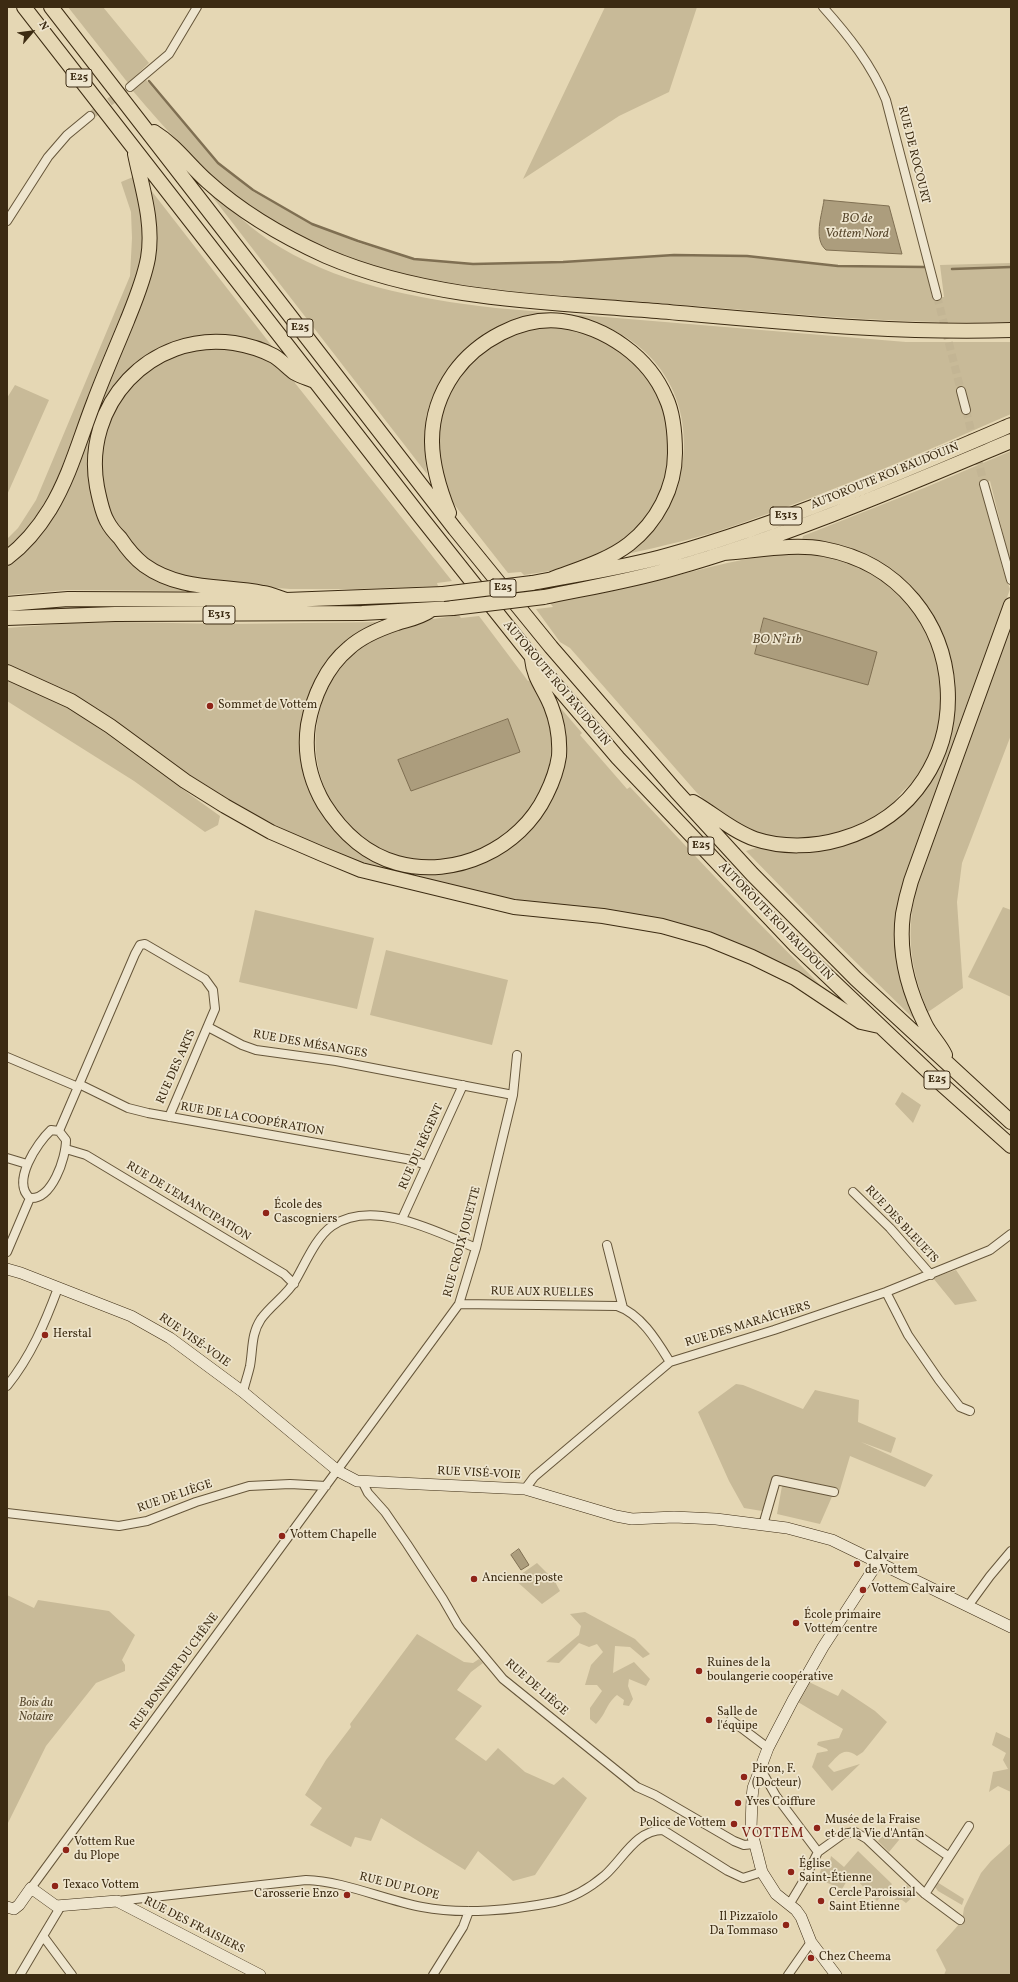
<!DOCTYPE html>
<html>
<head>
<meta charset="utf-8">
<style>
	body { margin:0 }
	#map { position:relative; width:1018px; height:1982px; overflow:hidden; background:#e5d7b4; font-family:Vollkorn,serif }
	canvas { display:block }
	.frame { position:absolute; inset:0; border:8px solid #3c2b12; pointer-events:none }
	.north { position:absolute; left:12px; top:12px; width:40px; height:40px; -webkit-text-stroke:3px #eee5ce; paint-order:stroke; rotate:62deg; font-size:11px; font-weight:700; line-height:16px; text-align:center; color:#3c2b12 }
	.north::after { content:''; display:block; margin:auto; width:14px; height:18px; background:#3c2b12; clip-path:polygon(50% 0,100% 100%,50% 72%,0 100%) }
</style>
</head>
<body>
<div id="map">
<canvas width="1018" height="1982"></canvas>
<div class="frame"></div>
<div class="north">N</div>
</div>
<script>
const g = document.querySelector('canvas').getContext('2d');
g.lineJoin = 'round';
function paint(path, color) {
  g.fillStyle = color;
  g.fill(path, 'evenodd');
}
function stroke(path, color, width, dash) {
  g.strokeStyle = color;
  g.lineWidth = width;
  g.lineCap = dash ? 'butt' : 'round';
  g.setLineDash(dash || []);
  g.stroke(path);
}
function drawText(font, color, halo, rows, align = 'center') {
  g.font = font + ' Vollkorn,serif';
  g.lineWidth = 3.5;
  g.setLineDash([]);
  g.textBaseline = 'middle';
  g.strokeStyle = halo;
  g.fillStyle = color;
  for (const [text, x, y, turn = 0] of rows) {
    g.save();
    g.translate(x, y);
    g.rotate((+turn || 0) * Math.PI / 180);
    g.textAlign = isNaN(turn) ? turn : align;
    if (halo) g.strokeText(text, 0, 0);
    g.fillText(text, 0, 0);
    g.restore();
  }
}
const green = new Path2D(`
	M68,7H103L149,63L128,83Z
	M605,7H697L669,92L619,116L523,179Z
	M146,80L187,126L218,163L252,191L312,224L359,243L414,259L473,264L563,262L674,255L747,256L838,266L926,267L932,297H944L940,265L1011,263V322C897,325 784,313 670,304C552,294 401,292 295,234C278,225 258,215 243,203C202,170 167,131 133,91Z
	M133,177C146,216 144,242 137,282L57,479C43,507 30,528 7,550V539L18,528L36,500L130,276L132,238L131,212L121,182Z
	M204,186C225,203 245,224 267,239C334,284 417,299 496,308L906,342H1011V414C922,453 834,491 742,523C703,537 663,546 623,555C631,549 639,543 647,536C671,514 684,476 684,443C684,383 646,338 590,321C577,317 562,313 548,315C540,316 532,319 525,321C506,326 487,331 472,343C451,359 430,393 426,419C423,438 425,456 427,474Z
	M150,189L275,350L209,336L185,339L162,348L108,395L99,411L93,429L88,456L89,480L92,500L101,522L124,555L160,581L186,591L66,590L7,595V564L39,532L144,291Z
	M551,326L568,327L618,345L662,395L673,452L658,503L624,542L573,566L550,571L524,575L521,572L508,573L450,499L437,453L441,416L447,398L458,378L484,350L515,333Z
	M197,348C231,348 252,348 281,368C287,373 293,375 295,383L452,581L437,583L438,586L358,589H290L196,582L156,567L123,537L106,505L100,451L110,415L134,381L163,360Z
	M15,385L49,400L7,495V398Z
	M1011,451V566L990,481L980,485L1003,570L1010,589L900,913L917,1022L825,932L746,851L761,846H840L864,837L889,822L916,799L932,776L950,675L895,577L805,543L802,540L803,536L924,488Z
	M792,553C819,554 846,559 870,572C876,575 882,581 887,585C938,625 957,696 928,756C925,762 923,769 919,774C914,781 908,786 902,792C897,798 892,805 886,810C881,814 873,817 867,820C845,832 825,839 799,838C753,837 729,824 697,793L570,648L560,642L536,609L553,607L550,603C589,596 626,588 664,579C706,568 748,556 792,553Z
	M446,598L449,603L362,607L7,613V609L67,604Z
	M459,615L461,618L479,616L528,681L532,680C537,691 545,704 548,716C557,749 548,784 529,812C517,829 501,838 483,848C461,860 438,862 413,859C388,855 366,843 348,824C287,757 316,651 404,625C422,620 441,618 459,615Z
	M116,622L228,624L384,622L319,676L306,705L301,730L310,792L323,815L338,834L358,851L416,872L439,874L479,864L502,853L517,842L549,800L558,705L582,733L580,735L627,789L630,787L749,913L832,997L684,929L516,904L436,885L357,861L306,840L247,811L190,775L98,709L66,690L30,674L7,667V628L71,623Z
	M1010,629L1011,735L962,863L957,902L963,988L928,1012C910,968 906,935 916,888Z
	M7,681C52,692 92,723 129,750C159,772 189,794 220,816L218,825L205,832L134,781L7,701Z
	M1003,907L1011,910V997L968,977Z
	M255,910L374,938L357,1009L239,982Z
	M386,950L508,980L492,1045L370,1015Z
	M902,1092L921,1105L913,1123L895,1104Z
	M956,1270L977,1301L955,1305L933,1278Z
	M736,1384L743,1385L803,1409L815,1390L859,1400L858,1422L896,1438L891,1453L861,1442L933,1475L925,1487L850,1456L839,1493L834,1492L820,1524L777,1514L782,1486L776,1480L772,1481L762,1511L744,1508L729,1481L698,1412Z
	M537,1563L554,1580L560,1591L542,1604L514,1579Z
	M7,1595L34,1608L38,1600L109,1611L135,1635L122,1660L125,1665V1671L96,1683L46,1746L7,1825Z
	M585,1612L635,1639L650,1654L643,1658L630,1647L615,1646L613,1673L634,1662L650,1679L646,1686L629,1679L628,1686L633,1699L629,1706L623,1705L624,1700L617,1695C605,1705 607,1713 596,1724L590,1719V1708L602,1691L597,1685H585L591,1665L603,1652L597,1644L589,1647L579,1643L559,1663L546,1662L579,1635L581,1626L570,1614Z
	M417,1634L464,1662L473,1663L479,1659L483,1663L471,1672L457,1690L482,1706L455,1739L486,1761L498,1748L525,1772L554,1785L563,1777L587,1798L535,1875L513,1881L478,1851L465,1870L381,1818L371,1841L355,1837L351,1847L310,1825L322,1808L305,1795L326,1760L351,1727L350,1724Z
	M809,1682L838,1696L842,1689L875,1711L887,1722L863,1752L857,1756C843,1746 838,1756 828,1766L834,1772L860,1764L832,1791L812,1767L817,1753L828,1751L827,1749L817,1745L818,1742L839,1738L843,1729L798,1702Z
	M996,1732L1011,1739V1792L998,1786L989,1792L993,1772L1008,1769L1003,1760L1006,1753L992,1745Z
	M891,1827L897,1834L899,1840L889,1852L878,1841Z
	M1011,1843V1975H944L946,1970L936,1950L962,1921L964,1908L981,1873L991,1861Z
	M858,1851L892,1884L877,1901L851,1874L842,1889L818,1879L821,1869L829,1866L831,1856L844,1867Z
	M937,1882L964,1899L962,1905L938,1891L935,1887Z
	M907,1885L916,1894L906,1903L902,1900H894Z`);
const water = new Path2D(`
	M824,200L889,206L902,254L826,250C813,239 822,215 824,200Z
	M764,618L877,652L868,685L755,654Z
	M508,719L520,752L411,791L398,760Z
	M519,1549L529,1565L521,1570L511,1555Z`);
const stream = new Path2D(`
	M149,81L218,163L253,190L312,224L358,241L414,259L473,264L563,262L674,255L747,256L838,266L926,267
	M952,269L1011,267`);
const streetTunnel = new Path2D(`
	M90,116L130,87
	M937,296L961,391
	M966,410L984,484`);
const street = new Path2D(`
	M823,7C848,35 872,65 886,100L937,296
	M130,87L169,54L197,7
	M7,221L48,157L67,135L90,116
	M961,391L966,410
	M984,484L1011,580
	M208,1027L242,1045L256,1050L336,1061L513,1095
	M7,1057L78,1087
	M79,1084L128,1108L148,1113L412,1160L426,1165
	M51,1130L59,1131L66,1140C66,1158 52,1200 30,1198C11,1182 37,1143 51,1130Z
	M59,1131L135,954L140,945L145,944L205,979L213,990L215,1009L169,1117
	M66,1149L86,1155L284,1274L294,1284
	M7,1158L27,1164
	M853,1192L890,1228L931,1275
	M402,1219L463,1085
	M607,1245L623,1308
	M7,1252L30,1198
	M886,1292L908,1335L939,1380L960,1407L970,1411
	M459,1304L617,1306C641,1314 657,1341 670,1362
	M7,1386C31,1356 45,1323 58,1288
	M243,1392C245,1383 248,1375 250,1366C253,1349 251,1334 261,1319C271,1305 287,1295 295,1281C305,1264 316,1237 332,1226C373,1198 437,1232 476,1248
	M363,1483L368,1493L385,1512L407,1544L443,1599L458,1625L503,1679L637,1787L655,1795L734,1841L744,1845L754,1844
	M525,1489L534,1477L670,1362L774,1330L886,1292L990,1250L1011,1234
	M7,1513L119,1526L147,1521L196,1502L249,1486L290,1484L326,1486
	M763,1525L776,1480L834,1492
	M968,1606L990,1576L1011,1551
	M731,1720L768,1748
	M760,1768L776,1796L818,1852
	M915,1833L948,1856
	M31,1888L459,1304L476,1248L513,1095L517,1055
	M925,1894L969,1826
	M117,1901L306,1880C344,1881 384,1900 422,1907C462,1915 514,1910 554,1902C573,1898 591,1887 605,1875C623,1859 636,1830 663,1830L728,1871L743,1878L762,1872
	M789,1905L804,1880L818,1852L843,1834L855,1832L867,1839L925,1894L960,1920
	M61,1906L43,1936L72,1975
	M20,1975L43,1936
	M433,1975L463,1927L469,1911
	M788,1975L811,1942`);
const secondary = new Path2D(`
	M7,1269L21,1273L131,1316L170,1338L243,1392L338,1471L357,1481L525,1489L616,1516L632,1519L674,1517L716,1519L787,1528L832,1540L1011,1627
	M7,1907L14,1909L19,1905L31,1888L56,1906L117,1901L260,1975
	M836,1975L811,1942L801,1917L796,1910L776,1894L762,1872L751,1829L752,1798L753,1788L768,1748L793,1700L823,1647L878,1562`);
const highway = new Path2D(`
	M24,7L420,516L532,657L618,758L796,946L937,1080L1011,1146
	M51,7L455,529L551,647L676,791L752,874L856,979L1011,1122
	M154,132C175,145 189,165 207,181C242,213 284,237 326,256C428,300 548,302 657,311C775,321 892,334 1011,330
	M449,513C429,464 422,419 454,373C477,341 521,316 562,321C606,327 649,357 666,398C674,415 675,435 675,453C675,488 657,522 629,544C607,561 578,569 552,579
	M7,558C24,545 39,527 50,509C70,476 80,438 94,402C104,375 116,348 127,321C135,301 144,280 148,258C154,223 142,188 135,154
	M532,583C578,574 624,568 669,555C786,522 899,473 1011,425
	M544,597C587,588 630,581 671,569C788,536 899,488 1011,441
	M286,600C279,598 271,594 263,593C222,585 180,591 144,565C135,558 126,547 120,538C115,533 110,527 107,521C102,512 99,497 97,487C82,405 150,331 234,343C246,345 263,350 274,356C282,361 288,368 295,373C300,376 307,378 312,380
	M7,604L68,599L286,600L443,594
	M431,610C419,618 410,619 397,623C379,629 362,636 349,648C326,667 313,697 308,725C304,753 310,780 324,804C341,831 365,854 397,863C455,879 520,849 546,795C552,783 557,770 559,756C560,740 557,721 551,706C544,688 534,679 532,659
	M7,618L115,614L362,613L453,608
	M7,672L71,701L110,726L185,781L225,806L271,832L322,854L361,870L514,907L603,916L662,926L708,939L752,957L795,978L861,1022L879,1026
	M693,802C714,814 732,831 755,839C782,848 814,847 841,839C993,794 979,578 824,549C793,543 755,551 724,553
	M945,1055C940,1044 930,1035 925,1024C908,990 898,952 903,914C905,903 908,891 911,881L1011,605`);
const highwayBridge = new Path2D(`
	M443,594L532,583
	M453,608L544,597`);
const markers = [
	[210,706,4,"#8f2418"],
	[266,1213,4,"#8f2418"],
	[45,1335,4,"#8f2418"],
	[282,1536,4,"#8f2418"],
	[857,1564,4,"#8f2418"],
	[474,1579,4,"#8f2418"],
	[863,1590,4,"#8f2418"],
	[796,1623,4,"#8f2418"],
	[699,1671,4,"#8f2418"],
	[709,1720,4,"#8f2418"],
	[744,1777,4,"#8f2418"],
	[738,1803,4,"#8f2418"],
	[734,1824,4,"#8f2418"],
	[817,1828,4,"#8f2418"],
	[66,1850,4,"#8f2418"],
	[791,1872,4,"#8f2418"],
	[55,1886,4,"#8f2418"],
	[347,1895,4,"#8f2418"],
	[821,1901,4,"#8f2418"],
	[786,1925,4,"#8f2418"],
	[811,1958,4,"#8f2418"]
];
const shields = [
	[79,78,26],
	[300,328,26],
	[786,516,32],
	[503,588,26],
	[219,615,32],
	[701,846,26],
	[937,1080,26]
];
const shieldNames = [
	["E25",79,78],
	["E25",300,328],
	["E313",786,516],
	["E25",503,588],
	["E313",219,615],
	["E25",701,846],
	["E25",937,1080]
];
const streetNames = [
	["RUE DE ROCOURT",913,155,76],
	["AUTOROUTE ROI BAUDOUIN",885,477,-22],
	["AUTOROUTE ROI BAUDOUIN",556,684,50],
	["AUTOROUTE ROI BAUDOUIN",775,922,46],
	["RUE DES MÉSANGES",310,1045,10],
	["RUE DES ARTS",177,1067,-66],
	["RUE DE LA COOPÉRATION",252,1120,10],
	["RUE DU RÉGENT",422,1147,-66],
	["RUE DE L'EMANCIPATION",188,1202,31],
	["RUE DES BLEUETS",901,1225,47],
	["RUE CROIX JOUETTE",463,1242,-75],
	["RUE AUX RUELLES",542,1293,1],
	["RUE DES MARAÎCHERS",748,1325,-17],
	["RUE VISÉ-VOIE",194,1341,35],
	["RUE VISÉ-VOIE",479,1474,3],
	["RUE DE LIÈGE",175,1497,-19],
	["RUE BONNIER DU CHÊNE",175,1672,-54],
	["RUE DE LIÈGE",536,1688,41],
	["RUE DU PLOPE",399,1887,14],
	["RUE DES FRAISIERS",194,1926,27]
];
const poiNames = [
	["Sommet de Vottem",218,706],
	["École des",274,1206],
	["Cascogniers",274,1220],
	["Herstal",53,1335],
	["Vottem Chapelle",290,1536],
	["Calvaire",865,1557],
	["de Vottem",865,1571],
	["Ancienne poste",482,1579],
	["Vottem Calvaire",871,1590],
	["École primaire",804,1616],
	["Vottem centre",804,1630],
	["Ruines de la",707,1664],
	["boulangerie coopérative",707,1678],
	["Salle de",717,1713],
	["l'équipe",717,1727],
	["Piron, F.",752,1770],
	["(Docteur)",752,1784],
	["Yves Coiffure",746,1803],
	["Musée de la Fraise",825,1821],
	["et de la Vie d'Antan",825,1835],
	["Police de Vottem",726,1824,"right"],
	["Vottem Rue",74,1843],
	["du Plope",74,1857],
	["Église",799,1865],
	["Saint-Étienne",799,1879],
	["Texaco Vottem",63,1886],
	["Cercle Paroissial",829,1894],
	["Saint Etienne",829,1908],
	["Carosserie Enzo",339,1895,"right"],
	["Il Pizzaïolo",778,1918,"right"],
	["Da Tommaso",778,1932,"right"],
	["Chez Cheema",819,1958]
];
const parkNames = [
	["Bois du",36,1704],
	["Notaire",36,1718]
];
const waterNames = [
	["BO de",857,220],
	["Vottem Nord",857,235],
	["BO N°11b",777,641]
];
const quarterNames = [
	["VOTTEM",773,1834]
];
paint(green, '#c8ba98');
paint(water, '#ac9d7d');
stroke(water, '#7f6f52', 1);
stroke(stream, '#7f6f52', 2.5);
stroke(streetTunnel, '#c3b594', 8, [8, 4]);
stroke(street, '#66563a', 10);
stroke(secondary, '#3c2b12', 12);
stroke(highway, '#3c2b12', 16);
stroke(street, '#eee5ce', 8);
stroke(secondary, '#eee5ce', 11);
stroke(highway, '#e5d7b4', 14);
stroke(highwayBridge, '#3c2b12', 16, []);
stroke(highwayBridge, '#e5d7b4', 14);
for (const [x, y, r, color] of markers) {
  const dot = new Path2D();
  dot.arc(x, y, r, 0, 2 * Math.PI);
  g.fillStyle = color;
  g.fill(dot);
  stroke(dot, '#eee5ce', 1.5);
}
for (const [x, y, w] of shields) {
  const box = new Path2D();
  box.roundRect(x - w / 2, y - 9, w, 18, 3);
  g.fillStyle = '#eee5ce';
  g.fill(box);
  stroke(box, '#3c2b12', 1);
}
drawText('bold 11px', '#3c2b12', null, shieldNames);
drawText('12px', '#3c2b12', '#eee5ce', streetNames);
drawText('12px', '#3c2b12', '#eee5ce', poiNames, 'left');
drawText('italic 12px', '#58482d', '#eee5ce', parkNames);
drawText('italic 13px', '#58482d', '#eee5ce', waterNames);
g.letterSpacing = '1px';
drawText('14px', '#7a1f14', '#eee5ce', quarterNames);
g.letterSpacing = '0px';
</script>
</body>
</html>
